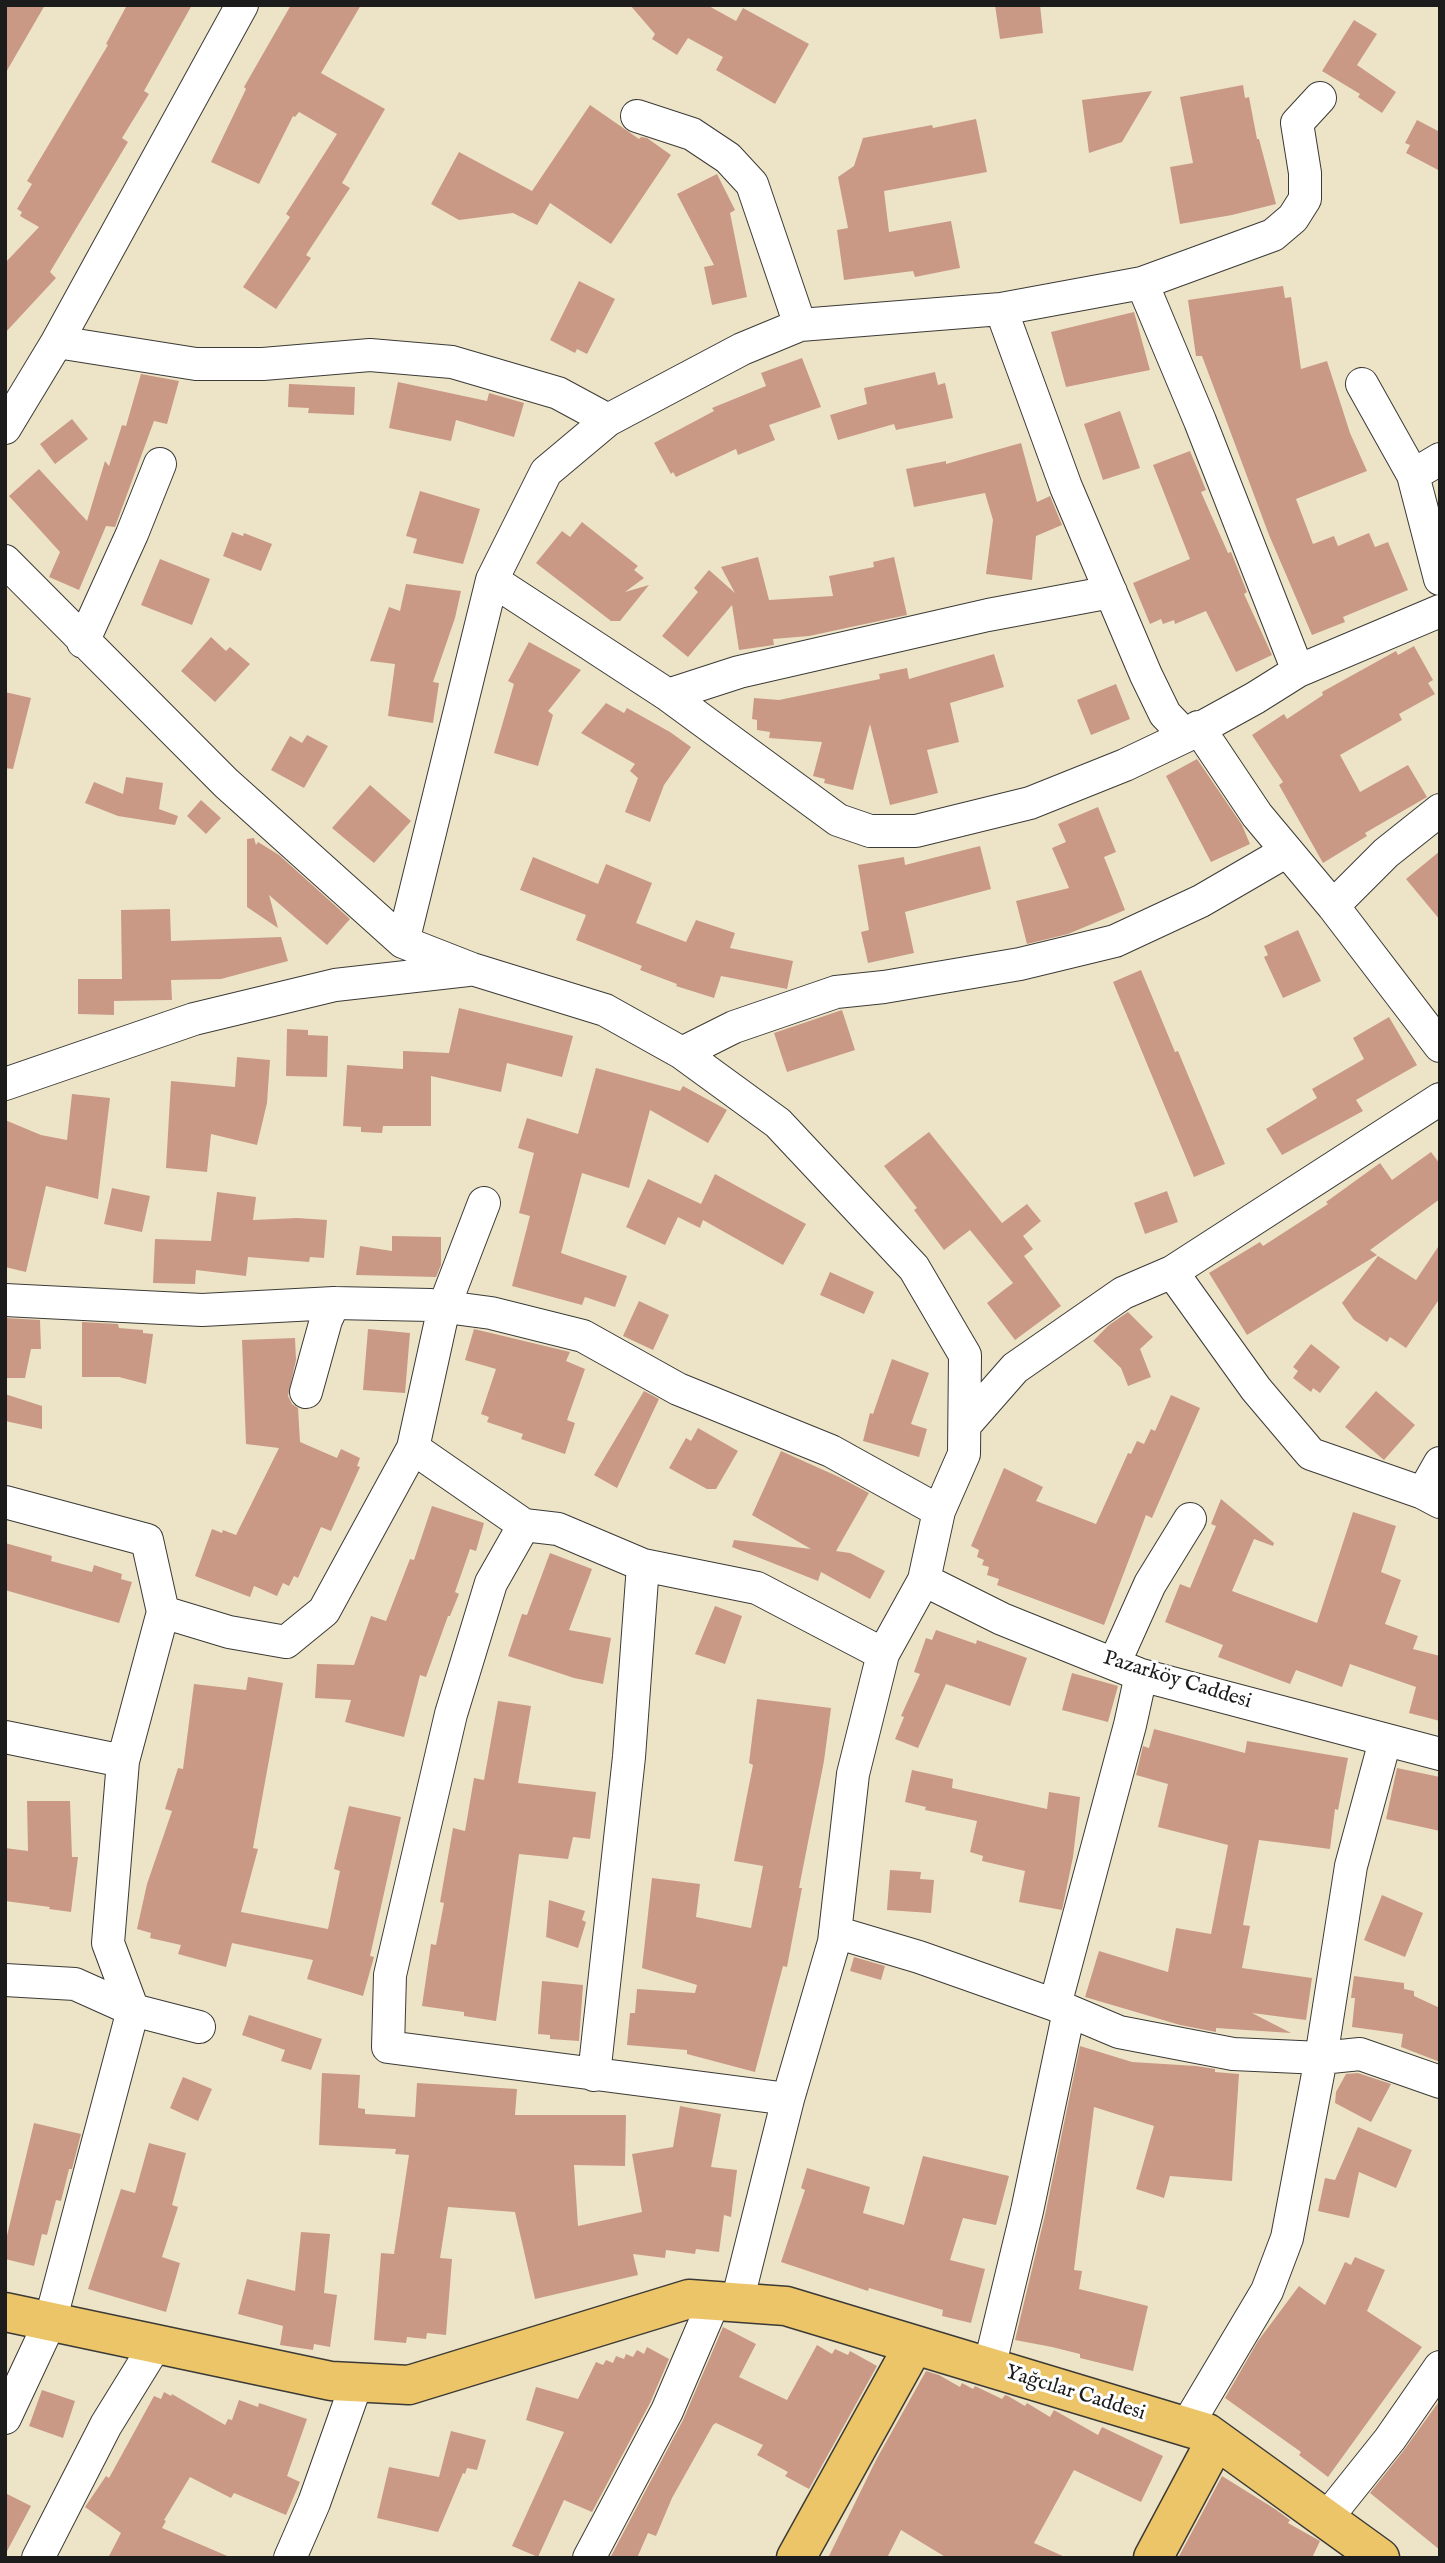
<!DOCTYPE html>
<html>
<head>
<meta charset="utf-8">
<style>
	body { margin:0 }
	#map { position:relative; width:1445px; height:2563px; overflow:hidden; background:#ede4c7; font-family:"IM FELL English",serif }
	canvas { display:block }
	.frame { position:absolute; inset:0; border:7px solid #1c1c1c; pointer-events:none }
</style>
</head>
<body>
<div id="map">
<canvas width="1445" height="2563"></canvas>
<div class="frame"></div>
</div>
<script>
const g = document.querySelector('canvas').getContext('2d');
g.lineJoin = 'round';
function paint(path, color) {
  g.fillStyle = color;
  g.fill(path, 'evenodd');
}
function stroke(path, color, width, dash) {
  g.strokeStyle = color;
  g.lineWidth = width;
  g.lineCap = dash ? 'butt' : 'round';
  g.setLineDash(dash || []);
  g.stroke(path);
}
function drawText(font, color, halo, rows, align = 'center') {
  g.font = font + ' "IM FELL English",serif';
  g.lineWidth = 6;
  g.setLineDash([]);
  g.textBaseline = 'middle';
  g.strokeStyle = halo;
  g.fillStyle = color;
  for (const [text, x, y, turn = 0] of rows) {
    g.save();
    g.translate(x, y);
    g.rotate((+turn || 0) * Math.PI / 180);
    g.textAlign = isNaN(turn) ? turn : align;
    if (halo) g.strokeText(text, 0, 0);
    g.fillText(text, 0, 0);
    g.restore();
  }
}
const building = new Path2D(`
	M5,5H45L5,74Z
	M127,5H192L144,91L149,94L122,138L128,142L50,272L56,278L5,333V263L39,227L20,216L22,212L17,209L32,184L27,181L108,45L106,44Z
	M291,5H361L321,73L385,109L342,183L350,188L306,255L311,258L276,309L243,287L290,217L286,214L337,134L299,112L295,117L293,116L259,184L211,162L246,89L244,87Z
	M630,5H707L736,21L743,8L809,44L775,104L716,70L723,57L688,38L677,55L652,39L655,34Z
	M995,5H1040L1043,33L1000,39Z
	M1354,20L1377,34L1357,65L1396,92L1382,113L1358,97L1360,94L1322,71Z
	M1243,85L1245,98L1249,97L1257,139H1259L1276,204L1232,215L1180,224L1170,167L1193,163L1180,97Z
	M1152,91L1122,142L1089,153L1082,100Z
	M590,105L639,139L641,137L647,138L671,155L611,244L550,203L537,225L513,213L459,220L431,204L459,152L532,191Z
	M976,119L987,172L884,191L889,232L951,221L960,268L915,277L913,271L844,280L837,230L848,228L838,177L854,166L863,138L932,125L933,128Z
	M1417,120L1440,132V171L1406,153L1410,145L1405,143Z
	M717,174L735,210L730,213L747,297L712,305L704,267L714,265L677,194Z
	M579,281L615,299L587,354L577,349L575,353L550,340Z
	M1283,286L1285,298L1291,297L1301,369L1327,361L1350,433L1367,471L1296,499L1313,544L1334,536L1338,546L1369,533L1375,547L1388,542L1408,590L1343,617L1345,622L1312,635L1269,535L1202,356H1196L1188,300Z
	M1134,312L1150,370L1066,387L1051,332Z
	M802,358L821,407L769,425L775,440L738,455L736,449L676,477L673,472L671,474L654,443L714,411L712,408L766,386L761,373Z
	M935,372L938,385L945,383L953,418L896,430L894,424L838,440L830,415L867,404L864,388Z
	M141,374L179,381L167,424L154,421L115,527L106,526L79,590L49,577L60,552L9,496L39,469L87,521L105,461L109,466L122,425L126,426Z
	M398,382L487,401L489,393L524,403L514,437L456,420L451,441L389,428Z
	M289,384L355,387L354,415L308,413L309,408L288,407Z
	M1120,411L1140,468L1103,480L1084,424Z
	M72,419L88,439L55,464L40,444Z
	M1021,443L1037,502L1050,496L1062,525L1036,536L1032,580L986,574L993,520L985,493L914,507L906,469L946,461V464Z
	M1190,451L1206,490L1201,492L1228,553L1231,552L1247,592L1244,594L1272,655L1236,672L1206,611L1175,624L1174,620L1163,624L1161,619L1150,624L1133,583L1190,559L1153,465Z
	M420,491L480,509L463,564L413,553L417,539L406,536Z
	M582,522L638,566L634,570L644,578L625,592L649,585L620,621H611L536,563L562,531L570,537Z
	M232,532L243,536L244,533L272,544L261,571L223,556Z
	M758,557L769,600L833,596L829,576L874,567L873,562L894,557L907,615L809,636L773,639L774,645L739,650L732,605L688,657L662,636L698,592L694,588L709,570L735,593L721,567Z
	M160,559L210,579L192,625L141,605Z
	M406,584L461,591L455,618L433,682L439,683L433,723L388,716L395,664L370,661L389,607L400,611Z
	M211,637L226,651L230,647L250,664L215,702L181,671Z
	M529,642L581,670L548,711L553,715L538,766L494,753L514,684L508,681Z
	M1414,646L1433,680L1428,683L1435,694L1399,714L1402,720L1340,755L1360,792L1408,765L1427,797L1365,833L1367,836L1323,863L1279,785L1283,782L1252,735L1284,714L1287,719L1323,695L1322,692L1396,651L1398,655Z
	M994,654L1004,687L950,703L959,742L927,750L938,793L890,805L870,724L853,790L824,783L825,779L813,776L822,742L769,738L770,732L757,730V720L752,719L754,698L779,700L880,679L879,674L907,668L909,679Z
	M1116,684L1130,719L1091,735L1077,700Z
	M5,692L31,698L13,769L5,768Z
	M606,703L624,713L627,708L670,732L691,747L664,785L650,822L625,812L638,778L630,771L635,764L581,733Z
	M307,735L328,746L304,788L271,770L290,736L302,743Z
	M1197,759L1242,825L1250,844L1211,862L1166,776Z
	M126,777L163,783L159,809L178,816L175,825L118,816L85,803L94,782L123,794Z
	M370,785L411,821L374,863L332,828Z
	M201,800L221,818L206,834L187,816Z
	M1098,807L1116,852L1104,857L1125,910L1068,934L1027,944L1016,901L1069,888L1052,848L1066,842L1058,824Z
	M254,838L256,845L258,842L279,855L350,919L327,945L269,895L278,928L247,907V839Z
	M980,846L991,889L905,912L914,953L868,963L861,932L869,930L858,865L904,857L905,865Z
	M1440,851V920L1406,879Z
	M533,857L598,884L606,864L652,883L636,923L686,942L696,920L735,933L730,948L793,961L787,989L721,976L714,998L676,986L677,984L640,970L642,966L576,940L586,915L520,890Z
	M170,909L171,941L281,937L288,961L221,979L171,980L172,1000L114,1001V1015L78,1014V979H122L121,910Z
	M1298,930L1321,981L1283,998L1264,957L1268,955L1264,946Z
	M1141,970L1175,1052L1178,1051L1225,1164L1194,1177L1113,982Z
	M459,1008L573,1036L562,1077L507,1063L501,1092L431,1076V1126H383L382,1133L361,1132V1127L343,1126L347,1065L403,1069V1051L449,1053Z
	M842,1010L855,1050L787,1072L774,1033Z
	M1389,1017L1417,1065L1356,1100L1363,1111L1282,1155L1266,1129L1317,1098L1312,1089L1364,1059L1353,1038Z
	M287,1029L308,1030V1035L328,1036L327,1077L286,1076Z
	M237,1057L270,1060L267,1103L257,1145L211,1134L207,1172L166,1168L171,1081L235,1087Z
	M596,1068L680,1091L683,1086L727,1110L708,1143L650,1110L629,1188L582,1173L561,1253L627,1276L615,1307L585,1297L582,1305L512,1286L530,1216L519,1213L534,1153L518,1148L527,1118L578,1134Z
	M72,1094L110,1098L98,1199L46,1186L26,1272L5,1267V1120L41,1135L67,1140Z
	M929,1132L1002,1223L1027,1204L1041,1221L1023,1236L1033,1249L1024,1256L1061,1306L1015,1340L987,1303L1013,1283L970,1230L944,1250L914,1210L917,1208L884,1166Z
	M1431,1152L1440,1164V1199L1370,1250L1377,1255L1247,1335L1209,1273L1260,1242L1263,1246L1328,1204L1326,1202L1380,1163L1392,1180Z
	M715,1174L806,1224L783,1265L703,1220L700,1228L678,1217L665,1245L626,1227L648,1179L701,1204Z
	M112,1188L150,1196L142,1232L104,1224Z
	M1167,1191L1178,1222L1145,1234L1134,1203Z
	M217,1192L256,1197L253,1220L297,1218L327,1220L324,1258L310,1257L309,1262L248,1257L246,1276L196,1270L195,1284L153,1283L155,1239L211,1241Z
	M392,1236L441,1237V1265L436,1277L356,1275L360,1246L392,1251Z
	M1440,1244V1298L1406,1348L1390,1337L1387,1342L1354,1320L1342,1303L1378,1256L1416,1280Z
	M830,1272L874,1292L864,1314L820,1295Z
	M639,1301L669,1315L653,1350L623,1336Z
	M1128,1312L1153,1337L1140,1349L1151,1377L1128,1386L1121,1368L1093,1341L1109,1325Z
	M5,1318L40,1320L41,1349H31L25,1378H5Z
	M82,1322L118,1324L119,1328L143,1330V1333L153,1334L146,1384L119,1377H82Z
	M368,1329L410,1333L405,1393L363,1390Z
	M474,1329L570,1352L566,1361L585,1369L567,1420L575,1423L565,1454L521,1439L523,1434L487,1422L489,1417L481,1414L496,1369L465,1360Z
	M295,1338L296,1360L288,1396L292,1404L298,1408L300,1442L337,1458L341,1449L360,1458L357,1466L360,1467L331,1531L321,1527L298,1578L294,1576L289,1586L283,1583L277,1596L254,1586L250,1597L195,1576L212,1529L222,1533L223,1530L236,1535L279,1448L246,1444L242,1340Z
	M1311,1344L1340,1367L1320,1393L1313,1388L1311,1392L1293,1378L1298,1371L1293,1367Z
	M892,1359L929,1373L911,1424L927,1429L919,1457L863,1441L870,1413L873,1414Z
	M644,1391L659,1399L617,1488L594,1475Z
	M1376,1391L1415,1425L1384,1460L1345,1427Z
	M5,1394L42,1406V1429L5,1421Z
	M1171,1395L1200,1408L1152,1518L1146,1515L1104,1625L997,1585L999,1579L987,1575L989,1567L982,1565L984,1560L977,1557L979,1550L971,1546L1004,1468L1043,1487L1036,1501L1096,1524L1128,1453L1131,1454L1137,1441L1144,1444L1151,1429L1155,1431Z
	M698,1428L738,1451L716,1489H707L669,1468L686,1438L691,1441Z
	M781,1451L839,1477L869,1493L836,1551L850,1553L885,1571L870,1599L821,1572L818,1581L732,1547L734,1540L811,1549L752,1515Z
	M1221,1499L1274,1543L1273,1546L1254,1539L1232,1591L1317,1623L1353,1512L1396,1526L1381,1572L1401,1580L1385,1624L1418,1636L1413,1649L1440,1656V1721L1409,1713L1416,1687L1350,1664L1342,1687L1296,1670L1290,1684L1218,1657L1223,1645L1165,1622L1180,1584L1190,1588L1216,1526L1211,1524Z
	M432,1506L484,1523L476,1551L470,1549L455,1592L459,1594L450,1616H448L426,1677L420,1675L404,1737L345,1722L351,1700L315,1698L317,1664L354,1665L371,1616L386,1621L410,1559L414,1560Z
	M5,1543L52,1556L51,1561L92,1572L94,1565L122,1574L121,1579L132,1582L119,1623L5,1590Z
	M550,1553L592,1569L569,1630L611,1638L603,1684L574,1678L508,1656L522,1614L527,1615Z
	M715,1606L742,1616L725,1664L695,1654Z
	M936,1630L976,1644L977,1640L1027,1658L1010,1706L946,1684L918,1748L895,1739L904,1717L901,1716L920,1674L914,1672L926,1638L932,1640Z
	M1072,1673L1118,1686L1108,1722L1062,1710Z
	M248,1677L283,1683L253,1848L258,1849L241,1912L328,1929L340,1871L334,1869L349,1806L401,1817L370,1956L374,1957L363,1996L307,1979L313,1960L232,1943L226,1967L178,1954L181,1945L150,1938L151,1933L137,1929L147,1884L172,1811L165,1809L178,1768L183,1769L194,1684L246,1690Z
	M757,1699L831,1708L824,1761L799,1888H802L787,1967L783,1966L755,2072L687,2054V2050L627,2045L630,2013H635L637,1989L695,1993L697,1985L642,1968L652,1878L700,1884L696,1917L751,1928L763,1866L734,1861L753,1765L749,1763Z
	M498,1701L531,1706L518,1783L596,1792L590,1839L573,1837L568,1859L519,1854L496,2021L464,2016V2012L422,2006L431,1944L436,1945L444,1903L440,1902L453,1828L465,1831L474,1778L484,1780Z
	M1154,1729L1245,1753L1247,1741L1348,1758L1338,1810L1335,1809L1330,1849L1259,1840L1243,1925L1250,1926L1242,1968L1312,1978L1306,2020L1252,2013L1291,2033L1216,2028V2032L1180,2025L1085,1997L1099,1951L1168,1972L1176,1928L1211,1934L1228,1845L1158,1827L1168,1784L1136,1775L1143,1746L1149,1748Z
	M1397,1768L1440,1777V1831L1386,1819Z
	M912,1770L953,1779L952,1788L1047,1809L1049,1792L1080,1797L1073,1857L1062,1910L1019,1902L1025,1871L982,1861L983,1856L970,1852L977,1821L925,1810L926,1807L905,1802Z
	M27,1801H70L72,1857H78L71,1912L49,1909L50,1907L5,1901V1848L28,1851Z
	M890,1870L921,1872L920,1879L934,1880L931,1913L887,1910Z
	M1382,1895L1423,1913L1405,1957L1364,1940Z
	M549,1900L585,1911L582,1920L586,1922L578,1948L546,1937Z
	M854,1957L885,1966L881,1980L850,1971Z
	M1354,1976L1404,1983V1989L1414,1991V1996L1440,2008V2062L1401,2047L1403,2034L1352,2027L1355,1998H1351Z
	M542,1981L583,1985L579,2041L550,2039V2035L538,2034Z
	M249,2015L322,2039L311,2070L281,2061L285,2050L242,2035Z
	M1080,2046L1132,2062L1196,2066L1215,2069V2072L1239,2074L1232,2181L1170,2176L1164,2198L1136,2189L1154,2126L1094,2107L1074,2270L1082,2271L1079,2289L1148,2306L1133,2371L1080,2358V2354L1052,2347L1015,2340L1045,2215Z
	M322,2073L360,2075L358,2108L365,2109V2114L415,2117L417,2083L517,2089L515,2115H626L625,2166L574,2165L578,2226L642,2212L632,2154L673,2147L680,2106L721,2114L711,2167L737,2170L731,2217L724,2215L719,2252L696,2249L695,2254L666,2250L665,2258L633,2254L638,2275L535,2299L515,2212L448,2207L440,2258L452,2259L446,2335L427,2333L426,2339L407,2337L406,2343L374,2340L381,2253L394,2254L409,2155L395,2154L396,2149L319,2145Z
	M1358,2073L1391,2084L1371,2122L1335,2103L1336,2092L1346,2074Z
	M183,2077L212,2089L198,2121L170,2108Z
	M34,2123L81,2134L72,2169H69L61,2201L56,2200L47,2235L42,2234L34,2266L5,2259V2244Z
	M1358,2127L1412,2150L1396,2188L1359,2172L1349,2218L1318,2211L1325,2178L1335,2180Z
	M149,2143L186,2153L172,2205L178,2207L162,2257L180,2263L166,2312L88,2289L121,2189L135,2193Z
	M923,2156L1009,2176L996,2225L963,2218L950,2260L985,2269L971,2323L942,2316L943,2310L869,2288L868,2291L781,2262L805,2190L801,2188L807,2168L870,2187L863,2213L904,2225Z
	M301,2232L330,2234L324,2293L337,2295L330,2347L314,2344L313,2350L280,2345L283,2326L238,2314L247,2279L295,2291Z
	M1355,2257L1385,2270L1367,2311L1422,2347L1328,2477L1299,2455L1301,2452L1225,2398L1258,2341L1299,2286L1325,2305L1345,2262L1351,2265Z
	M723,2327L756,2344L739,2377L787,2400L817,2345L832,2354L835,2349L848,2355L850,2351L877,2366L809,2489L785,2476L788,2472L757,2455L763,2445L716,2423L713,2425L672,2498L656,2536L648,2533L637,2558H610L683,2420Z
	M647,2347L669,2359L650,2403L592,2512L564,2500L538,2557L512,2546L564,2432L526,2420L536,2387L578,2399L596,2362L603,2365L606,2360L613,2363L616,2356L624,2359L626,2354L633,2357L637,2350L644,2354Z
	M926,2371L939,2375L960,2387L962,2383L973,2389L975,2386L1002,2399L1005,2395L1008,2396L1025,2406L1027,2403L1050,2417L1054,2410L1098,2435L1102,2427L1163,2456L1141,2502L1074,2470L1034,2543L1067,2558H947L901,2530L887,2558H828L876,2460Z
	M42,2390L75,2401L63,2438L29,2426Z
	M164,2392L171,2396L172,2394L225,2425L228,2419L232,2420L239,2400L258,2407L259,2403L307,2419L287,2476L300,2482L286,2515L234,2493L231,2498L190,2477L164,2520L166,2521L162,2528L232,2558H108L121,2533L85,2507L106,2476L109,2478L154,2396L161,2399Z
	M1440,2400V2550L1370,2493L1404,2450Z
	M451,2431L486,2440L477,2470L467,2468L465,2474L463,2473L438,2532L377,2518L389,2467L439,2477Z
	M1222,2476L1275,2509L1290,2520L1288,2523L1320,2541L1312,2558H1178Z
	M5,2493L31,2506L5,2555Z`);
const minor = new Path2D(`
	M242,5L57,342L196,364H263L370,355L452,362L558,393L608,420
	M637,116L692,134L728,158L752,184L800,325
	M1142,283L1200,421L1298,671
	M1001,309L1066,487L1146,675L1165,714L1186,736
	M1362,384L1413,475L1440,579
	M5,428L57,342
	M1413,475L1440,459
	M5,561L226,783L403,942L472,969L605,1010L682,1053L778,1123L914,1268L965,1355L964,1454L939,1511L924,1580L883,1654L853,1774L834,1942L788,2099L737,2302
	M492,580L668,695L838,820L870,831H916L1030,803L1125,765L1186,736L1255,698L1298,671L1440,611
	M83,642L132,534L160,464
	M668,695L739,672L988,615L1111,592
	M1198,727L1257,815L1333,906L1440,1046
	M1333,906L1386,853L1440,810
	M403,942L492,580L546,472L608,420L742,349L800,325L1001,309L1142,283L1273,235L1293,218L1305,199V173L1297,123L1320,98
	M682,1053L734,1027L836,992L884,987L1020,964L1115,941L1201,901L1287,851
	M5,1084L194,1019L335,985L468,970
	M1172,1272L1256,1389L1311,1454L1423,1493L1440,1502
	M5,1300L202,1310L334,1303L431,1305L491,1313L583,1336L678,1389L831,1451L939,1511
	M306,1392L326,1320L334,1303
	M965,1425L1015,1368L1123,1293L1172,1272L1440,1099
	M413,1448L524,1525L558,1529L643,1565L757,1588L883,1654
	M1423,1493L1440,1463
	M5,1502L147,1540L163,1612L123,1761L108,1943L133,2010L50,2322L5,2418
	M524,1525L491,1583L451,1714L390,1975L388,2047L788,2099
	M924,1580L1002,1619L1141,1675L1440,1754
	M163,1612L229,1632L286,1642L324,1611L413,1448L444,1307L484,1203
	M1114,1664L1150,1584L1190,1519
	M5,1737L123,1761
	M835,1932L919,1957L1055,2005L1119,2032L1233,2054L1321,2058L1360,2054L1440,2082
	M5,1980L75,1984L133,2010L199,2027
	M1055,2005L1130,1725L1141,1675
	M594,2075L629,1757L643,1565
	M989,2368L1027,2211L1069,2011
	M1186,2427L1267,2291L1287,2238L1321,2058L1351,1866L1385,1741
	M1326,2519L1390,2439L1440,2367
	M38,2558L106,2425L156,2344
	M290,2558L314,2503L357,2382
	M589,2558L667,2411L714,2301`);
const major = new Path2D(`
	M5,2312L331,2381L409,2385L689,2299L786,2306L1207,2433L1380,2558
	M796,2558L914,2345
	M1153,2558L1216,2440`);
const streetNames = [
	["Pazarköy Caddesi",1177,1681,17],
	["Yağcılar Caddesi",1075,2394,17]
];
paint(building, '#c99986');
stroke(minor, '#3b3a36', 34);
stroke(major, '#3b3a36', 41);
stroke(minor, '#fff', 32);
stroke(major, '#edc569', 38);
drawText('21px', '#1c1c1c', '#fff', streetNames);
</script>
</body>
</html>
